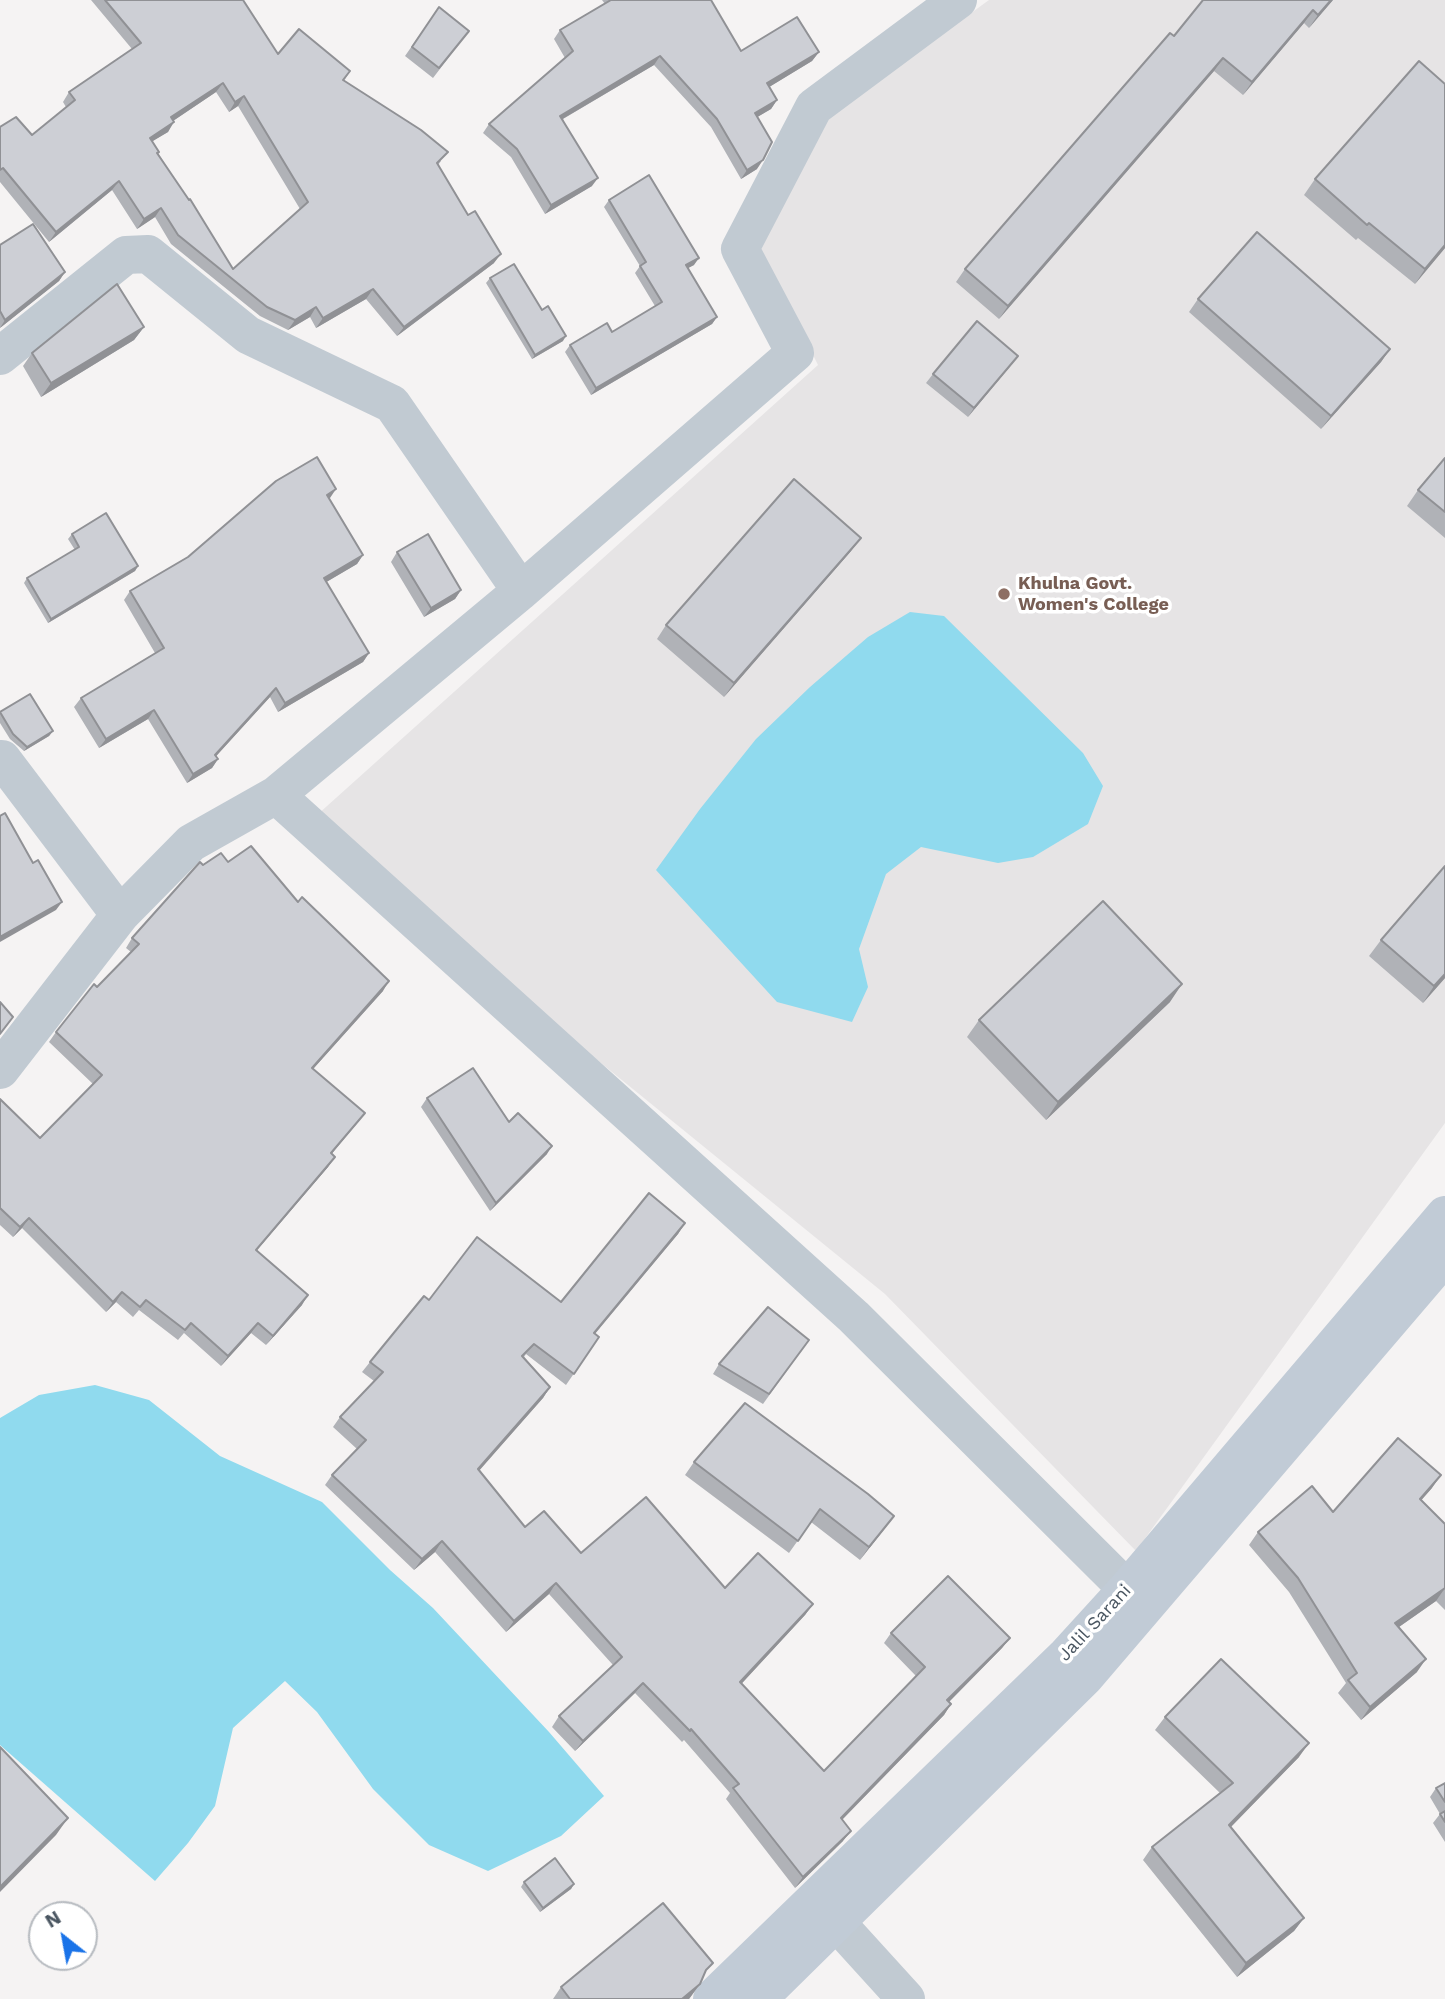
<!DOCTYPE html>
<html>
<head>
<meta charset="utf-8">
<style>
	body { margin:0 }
	#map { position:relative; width:1445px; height:1999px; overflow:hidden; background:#f5f3f3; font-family:"Work Sans",sans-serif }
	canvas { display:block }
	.north { position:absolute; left:28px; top:1901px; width:70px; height:70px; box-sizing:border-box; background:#fff; border:2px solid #b7bbc0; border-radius:50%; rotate:329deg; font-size:19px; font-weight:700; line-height:28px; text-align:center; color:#4a5661 }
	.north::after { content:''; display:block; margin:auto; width:24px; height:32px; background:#1a73e8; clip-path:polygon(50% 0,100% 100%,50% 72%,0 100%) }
</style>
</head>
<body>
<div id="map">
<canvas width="1445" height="1999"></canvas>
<div class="north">N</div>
</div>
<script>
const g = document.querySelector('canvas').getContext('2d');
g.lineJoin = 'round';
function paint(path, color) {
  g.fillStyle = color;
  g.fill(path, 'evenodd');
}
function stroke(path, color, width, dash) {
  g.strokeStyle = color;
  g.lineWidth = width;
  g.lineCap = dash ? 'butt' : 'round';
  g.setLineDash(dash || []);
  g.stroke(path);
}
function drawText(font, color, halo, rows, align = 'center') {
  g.font = font + ' "Work Sans",sans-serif';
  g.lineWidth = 7;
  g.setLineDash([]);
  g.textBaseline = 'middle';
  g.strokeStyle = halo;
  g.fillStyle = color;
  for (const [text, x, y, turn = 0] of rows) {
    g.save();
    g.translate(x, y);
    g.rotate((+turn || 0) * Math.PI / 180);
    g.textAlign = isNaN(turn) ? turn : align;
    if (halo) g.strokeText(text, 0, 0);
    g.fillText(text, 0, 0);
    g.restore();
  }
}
const education = new Path2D(`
	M989,0H1445V1123L1136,1551L885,1294L307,824L818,365L760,248L827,118Z`);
const water = new Path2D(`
	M910,612L944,616L1083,753L1103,786L1088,824L1033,857L998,863L921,847L886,874L859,949L868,987L852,1022L777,1002L656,870L700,809L756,739L810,687L868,637Z
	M95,1385L149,1400L220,1456L322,1502L390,1570L433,1608L549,1732L604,1796L561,1836L488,1871L429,1845L373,1789L317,1712L285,1681L233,1728L215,1806L188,1843L155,1881L0,1745V1418L39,1395Z`);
const minor = new Path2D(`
	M0,356L126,255L148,254L248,335L392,404L521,591
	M0,760L2,759L120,915L191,843L276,795L521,591L795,353L740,249L814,107L958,0
	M276,795L854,1317L1127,1589
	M0,1070L120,915
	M836,1922L906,1999`);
const secondary = new Path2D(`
	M712,1999L1065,1657L1127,1589L1445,1215
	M758,1999L1085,1677L1445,1256`);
const wall = new Path2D(`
	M91,0H243L278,54L350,71L344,81L441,161L438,165L494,263L397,336L366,299L316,328L310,317L288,330L260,316L171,244L155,217L137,229L112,190L49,242L0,182V127L32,135L66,107L63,102L69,92L132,49ZM216,92L229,112L238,106L300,209L233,269L158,153L152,141L168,132L173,121Z
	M602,0H711L741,51L819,52L812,61L769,87L777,100L771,109L757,117V169L741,179L711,127L654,65L563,119L592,186L545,214L511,157L483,133L489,124L565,58L554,39L560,30L605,4Z
	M1203,0H1333L1309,28L1304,23L1243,95L1214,71L999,319L956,282L965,269L1174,36Z
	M439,7L469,31L433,78L405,56Z
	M1315,179L1445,248L1415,284L1358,238L1356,240L1304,195Z
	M609,200L694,265L687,268L717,317L712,324L591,395L565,352L570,345L612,332L655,306L635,273L640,266L604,207Z
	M0,245L65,272L59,281L0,328Z
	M490,278L542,310L563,341L532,359L486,283Z
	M1198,299L1390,349L1381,362L1321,429L1189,312Z
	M144,327L134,340L41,397L23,366L32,353Z
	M1018,356L968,417L926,383L933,374Z
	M1445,458V538L1407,506L1418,490Z
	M329,498L363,555L357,564L326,582L369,653L363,662L278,712L270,697L216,756L218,759L212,768L187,783L148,719L99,748L74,707L81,698L155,653L124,600L130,591L330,498Z
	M72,534L138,566L135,571L48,623L24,583L27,578L75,550L68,539Z
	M851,551L724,697L657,639L666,625Z
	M397,552L461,590L455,599L424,617L391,562Z
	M0,712L53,731L49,736L24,751L10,739L0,723Z
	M228,862L298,902L383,991L313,1069L365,1113L331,1154L328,1167L257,1250L302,1305L266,1345L251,1333L221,1366L184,1333L178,1340L139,1310L133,1317L116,1302L106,1312L22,1228L13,1237L0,1225V1099L40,1138L93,1084L49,1042L56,1032L131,952L126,948L132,938L203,865Z
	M1381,940L1445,978L1423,1003L1369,956Z
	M1170,1002L1046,1120L967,1037L979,1020Z
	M427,1098L509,1122L547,1154L490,1211L421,1107Z
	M685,1223L678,1234L595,1334L599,1337L566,1385L526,1354L524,1357L550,1387L543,1398L479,1470L525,1527L581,1553L725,1588L813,1604L805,1615L741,1684L824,1771L916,1676L884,1643L891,1633L1010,1638L1002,1648L949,1702L951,1704L944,1715L842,1820L843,1841L795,1888L726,1799L730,1793L684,1740L682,1742L635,1693L575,1751L552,1727L559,1716L613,1665L549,1594L506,1632L435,1552L414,1570L325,1485L332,1475L357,1449L333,1427L340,1417L374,1381L362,1372L370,1362L429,1300L561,1302Z
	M809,1340L763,1404L713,1374L719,1364Z
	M694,1462L894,1516L860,1560L811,1522L789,1553L685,1475Z
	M1432,1488L1421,1500L1445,1524V1610L1436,1601L1399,1627L1417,1672L1361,1720L1338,1693L1346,1683L1289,1592L1249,1545L1258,1532Z
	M1165,1717L1299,1757L1231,1827L1304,1918L1294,1931L1237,1977L1143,1860L1152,1847L1220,1793L1155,1730Z
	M1445,1783V1842L1433,1823L1440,1814L1430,1797L1436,1788Z
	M524,1882L574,1884L571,1889L540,1912L521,1887Z
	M703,1977L700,1984L689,1999H553L561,1987Z`);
const shadedWall = new Path2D(`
	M1331,0H1333L1309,28L1318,15Z
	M1313,10L1304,23L1243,95L1252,82Z
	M819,52L812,61L761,92L767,83Z
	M660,56L654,65L554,124L560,116Z
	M1223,58L1214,71L999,319L1008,306Z
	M223,83L216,92L164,127L171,117Z
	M244,96L238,106L229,112L235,102Z
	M777,100L771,109L749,122L755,113Z
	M174,122L168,132L143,147L150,138Z
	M763,160L757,169L741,179L747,170Z
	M598,178L592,186L545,214L551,205Z
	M119,181L112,190L49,242L56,232Z
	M161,208L155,217L137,229L144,219Z
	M1445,245V248L1415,284L1425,269Z
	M501,254L494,263L397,336L404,327Z
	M699,258L694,265L681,272L686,265Z
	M65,272L59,281L0,328L5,320Z
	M373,289L366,299L316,328L323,318Z
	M316,307L310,317L288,330L295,320Z
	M717,317L712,324L591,395L596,388Z
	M144,327L134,340L41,397L51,383Z
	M566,336L563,341L532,359L535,355Z
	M1390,349L1381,362L1321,429L1331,416Z
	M1018,356L1011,365L968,417L974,408Z
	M336,489L330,498L320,504L327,495Z
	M861,538L851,551L724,697L734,683Z
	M363,555L357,564L318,587L324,578Z
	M138,566L135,571L48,623L51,619Z
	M461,590L455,599L424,617L431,608Z
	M369,653L363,662L278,712L285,703Z
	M276,688L270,697L209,764L215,755Z
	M154,710L148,719L99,748L106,739Z
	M53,731L49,736L24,751L27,747Z
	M218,759L212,768L187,783L193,774Z
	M62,902L56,910L0,942V937Z
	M1445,974V978L1423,1003L1434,986Z
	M389,981L383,991L305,1078L312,1068Z
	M1182,984L1170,1002L1046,1120L1058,1102Z
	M365,1113L358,1122L324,1163L331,1153Z
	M552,1146L547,1154L490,1211L496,1203Z
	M335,1157L328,1167L249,1259L256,1250Z
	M29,1218L22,1228L13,1237L20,1227Z
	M685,1223L678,1234L586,1344L594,1333Z
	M122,1292L116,1302L106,1312L113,1302Z
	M308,1295L302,1305L266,1345L273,1336Z
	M258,1323L251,1333L221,1366L228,1356Z
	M550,1387L543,1398L471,1480L478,1469Z
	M1441,1475L1432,1488L1411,1512L1420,1499Z
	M894,1516L885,1528L860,1560L869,1547Z
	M442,1541L435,1552L414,1570L422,1559Z
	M556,1583L549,1594L506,1632L514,1621Z
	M1445,1588L1436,1601L1386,1636L1395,1623Z
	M813,1604L805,1615L733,1693L740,1682Z
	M1010,1638L1002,1648L940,1711L947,1700Z
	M1426,1659L1417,1672L1361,1720L1370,1707Z
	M643,1683L635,1693L575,1751L583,1741Z
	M951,1704L944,1715L833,1829L841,1818Z
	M1309,1743L1299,1757L1220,1838L1229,1825Z
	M68,1818L56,1835L0,1892V1887Z
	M851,1831L843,1841L795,1888L803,1877Z
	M574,1884L571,1889L540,1912L543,1908Z
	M1304,1918L1294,1931L1237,1977L1246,1963Z
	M700,1984L689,1999H682Z`);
const building = new Path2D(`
	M105,0H243L278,54L299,29L350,71L343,80L421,130L448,152L437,163L468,215L475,211L501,254L404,327L373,289L323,318L316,307L295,320L267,307L178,235L161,208L144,219L119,181L56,232L3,168L0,170V127L16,117L32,135L75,100L69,92L141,43ZM223,83L235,102L244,96L308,202L233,269L190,199L189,200L157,153L159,152L150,138L174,122L171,117Z
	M611,0H711L741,51L797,17L819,52L767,83L777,100L755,113L772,142L763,160L747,170L717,119L660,56L560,116L598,178L551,205L517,149L489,124L573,51L560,30Z
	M1203,0H1331L1318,15L1313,10L1252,82L1223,58L1008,306L965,269L1170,33L1174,36Z
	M439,7L469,31L439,68L412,47Z
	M1419,61L1445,84V245L1425,269L1369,223L1367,225L1315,179Z
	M649,175L699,258L686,265L717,317L596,388L570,345L607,323L612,332L662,302L640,266L646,262L609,200Z
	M33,224L65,272L5,320L0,311V245Z
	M1257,232L1390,349L1331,416L1198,299Z
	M514,264L542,310L548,306L566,336L535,355L490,278Z
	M117,284L144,327L51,383L32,353Z
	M977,321L1018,356L974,408L933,374Z
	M317,457L336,489L327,495L363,555L324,578L369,653L285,703L276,688L215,755L218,759L193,774L154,710L106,739L81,698L164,648L130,591L188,557L276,481Z
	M1445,458V512L1418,490Z
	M794,479L861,538L734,683L666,625Z
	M106,513L138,566L51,619L27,578L79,547L72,534Z
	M428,534L461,590L431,608L397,552Z
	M30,694L53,731L27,747L13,734L0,712Z
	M5,813L33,863L38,860L62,902L0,937V816Z
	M251,846L298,902L302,897L389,981L312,1068L365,1113L331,1153L335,1157L256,1250L308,1295L273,1336L258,1323L228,1356L191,1323L185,1330L146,1300L140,1307L122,1292L113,1302L29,1218L20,1227L0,1208V1099L40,1138L102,1075L56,1032L94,984L97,987L139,944L132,938L200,862L203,865L221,853L228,862Z
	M1445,866V974L1434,986L1381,940Z
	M1103,901L1182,984L1058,1102L979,1020Z
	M0,1002L13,1017L0,1034Z
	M473,1068L509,1122L518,1113L552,1146L496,1203L427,1098Z
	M649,1193L685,1223L594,1333L599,1337L574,1374L534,1344L522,1356L550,1387L478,1469L525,1527L544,1511L581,1553L646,1497L725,1588L758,1553L813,1604L740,1682L824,1771L925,1667L891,1633L948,1576L1010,1638L947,1700L951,1704L841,1818L851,1831L803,1877L733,1788L739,1784L691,1729L690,1731L643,1683L583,1741L559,1716L622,1657L556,1583L514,1621L442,1541L422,1559L332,1475L366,1440L340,1417L383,1372L370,1362L424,1296L429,1300L477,1237L561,1302Z
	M768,1307L809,1340L769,1394L719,1364Z
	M745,1403L868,1494L894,1516L869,1547L820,1509L798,1541L694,1462Z
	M1398,1438L1441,1475L1420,1499L1445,1524V1588L1395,1623L1426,1659L1370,1707L1348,1680L1357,1673L1298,1578L1258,1532L1312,1486L1333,1512Z
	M1221,1659L1309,1743L1229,1825L1304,1918L1246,1963L1152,1847L1233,1783L1165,1717Z
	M0,1747L68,1818L0,1887Z
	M1445,1783V1802L1436,1788Z
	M1445,1811V1822L1440,1814Z
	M555,1858L574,1884L543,1908L524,1882Z
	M663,1903L713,1963L706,1970L700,1984L682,1999H570L561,1987Z`);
const markers = [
	[1004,594,7,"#8d6e63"]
];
const educationNames = [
	["Khulna Govt.",1018,584],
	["Women's College",1018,605]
];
const streetNames = [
	["Jalil Sarani",1095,1623,-47]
];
paint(education, '#e6e4e5');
paint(water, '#90daee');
stroke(minor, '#c1cad2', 38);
stroke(secondary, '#c1cbd6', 38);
paint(wall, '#b0b2b7');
paint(shadedWall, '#909195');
paint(building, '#cdcfd5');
stroke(building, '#909195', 2);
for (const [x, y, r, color] of markers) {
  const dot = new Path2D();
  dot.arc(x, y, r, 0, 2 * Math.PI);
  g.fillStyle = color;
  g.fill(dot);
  stroke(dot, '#fff', 2.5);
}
drawText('bold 18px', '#785e54', '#fff', educationNames, 'left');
drawText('18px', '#4a5661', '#fff', streetNames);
</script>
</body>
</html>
